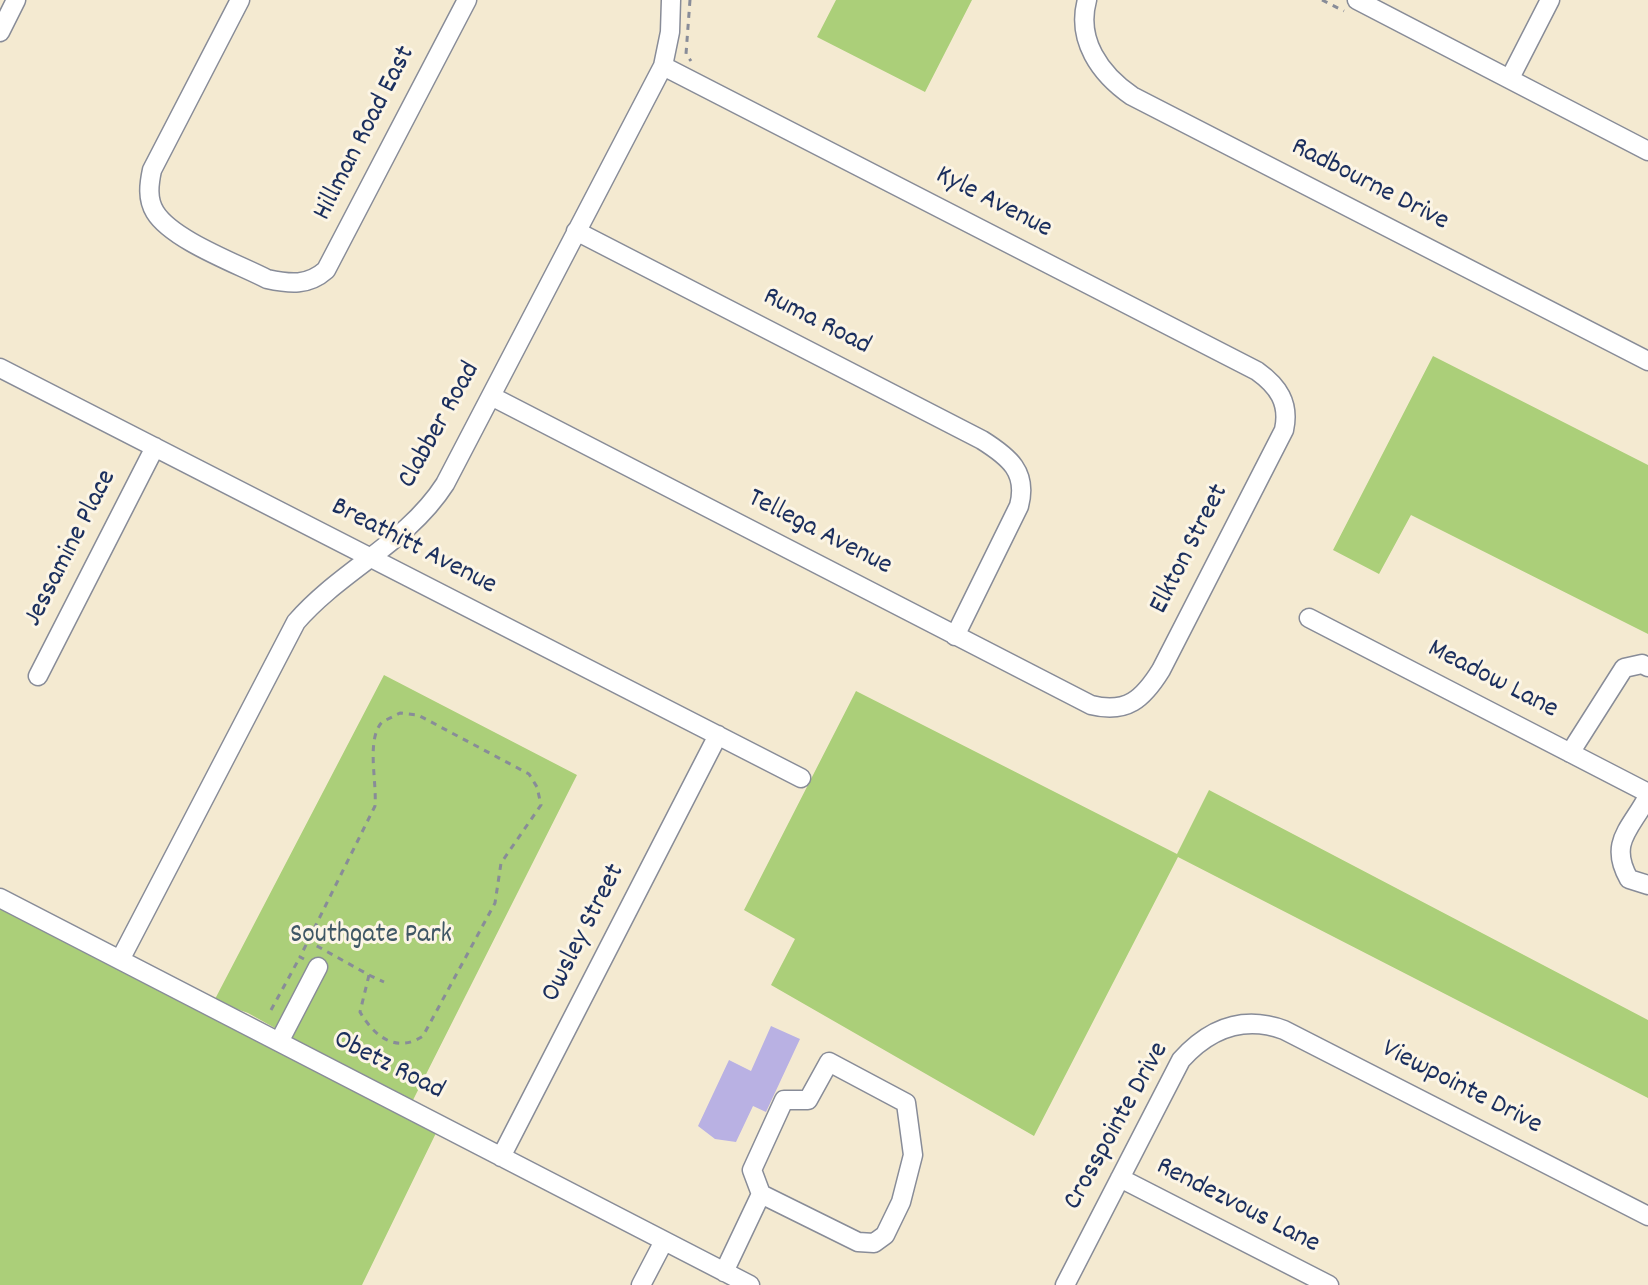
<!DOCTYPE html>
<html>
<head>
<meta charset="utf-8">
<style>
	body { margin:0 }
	canvas { display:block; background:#f4ead1 }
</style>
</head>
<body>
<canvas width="1648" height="1285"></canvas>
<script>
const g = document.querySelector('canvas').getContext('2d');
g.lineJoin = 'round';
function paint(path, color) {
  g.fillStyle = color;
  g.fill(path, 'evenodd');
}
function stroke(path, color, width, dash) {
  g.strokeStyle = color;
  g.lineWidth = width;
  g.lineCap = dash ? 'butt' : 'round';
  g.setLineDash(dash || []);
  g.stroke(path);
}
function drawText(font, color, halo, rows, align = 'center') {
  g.font = font + ' Dekko,sans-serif';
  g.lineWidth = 6;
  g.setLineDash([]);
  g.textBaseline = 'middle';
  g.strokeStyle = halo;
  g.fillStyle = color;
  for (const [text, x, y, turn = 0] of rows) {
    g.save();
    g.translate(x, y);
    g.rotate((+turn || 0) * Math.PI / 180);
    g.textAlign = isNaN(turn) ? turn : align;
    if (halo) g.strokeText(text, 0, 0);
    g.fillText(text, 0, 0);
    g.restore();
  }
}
const green = new Path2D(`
	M836,0H972L925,92L817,37Z
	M1433,356L1648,465V634L1411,515L1379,574L1333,550Z
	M384,675L577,775L411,1104L248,1013L214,1001Z
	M856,691L1177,854L1209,790L1648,1020V1098L1178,857L1034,1136L771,985L795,939L744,910Z
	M0,907L437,1131L362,1285H0Z`);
const building = new Path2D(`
	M771,1026L800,1039L766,1112L753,1106L736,1142L715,1139L698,1126L729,1060L751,1071Z`);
const path = new Path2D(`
	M690,0L686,54L691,61
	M1322,0L1344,11
	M304,959L300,957L375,806C377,780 366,740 382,722L400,713L418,715L529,774L537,787L541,805L501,863L495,903L423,1036C396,1054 374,1036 360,1012L369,975L308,941
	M369,975L384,982
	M271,1010L300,957`);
const minor = new Path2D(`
	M240,0L152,170C149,184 147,199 155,212C172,240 238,264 267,279C290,284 308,286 326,270L467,0
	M1087,0C1076,40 1100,74 1132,96L1648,361
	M1357,0L1648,151
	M0,32L16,0
	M1510,78L1550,0
	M576,231L982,440C1009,457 1028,472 1019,506L955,636
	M0,368L801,778
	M491,396L1091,705C1127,714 1143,699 1161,670L1284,430C1290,403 1278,386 1257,371L663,66
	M1309,618L1648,793
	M38,676L155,447
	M1570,753L1624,668L1642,664L1648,667
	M1648,796C1631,829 1608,842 1629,879L1648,885
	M0,898L750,1285
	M120,960L296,622C341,570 407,543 445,484L663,66L670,32L671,0
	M279,1042L318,967
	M501,1157L718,735
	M1120,1178L1329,1285
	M724,1272L761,1194L858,1242L874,1243L885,1235L901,1202L913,1155L906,1103L829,1062L808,1100H784L752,1170L761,1194
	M641,1285L664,1241
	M1065,1285L1181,1060C1209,1029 1243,1015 1284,1030L1648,1216`);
const streetNames = [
	["Hillman Road East",366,134,-63],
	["Radbourne Drive",1369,186,27],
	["Kyle Avenue",993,204,27],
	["Ruma Road",816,323,27],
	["Clabber Road",441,426,-61],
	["Tellega Avenue",819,534,27],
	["Breathitt Avenue",413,548,27],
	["Jessamine Place",72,549,-63],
	["Elkton Street",1191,550,-63],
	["Meadow Lane",1492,681,27],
	["Owsley Street",585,934,-63],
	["Obetz Road",388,1067,27],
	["Viewpointe Drive",1461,1089,27],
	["Crosspointe Drive",1118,1127,-61],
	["Rendezvous Lane",1237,1207,27]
];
const parkNames = [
	["Southgate Park",371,937]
];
paint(green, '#abcf79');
paint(building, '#b9b1e3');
stroke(minor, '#888c98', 21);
stroke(path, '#888c98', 3, [6, 6]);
stroke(minor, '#fff', 18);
drawText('28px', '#1b2f5e', '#fcf5e5', streetNames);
drawText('28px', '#3f5765', '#fcf5e5', parkNames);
</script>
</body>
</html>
